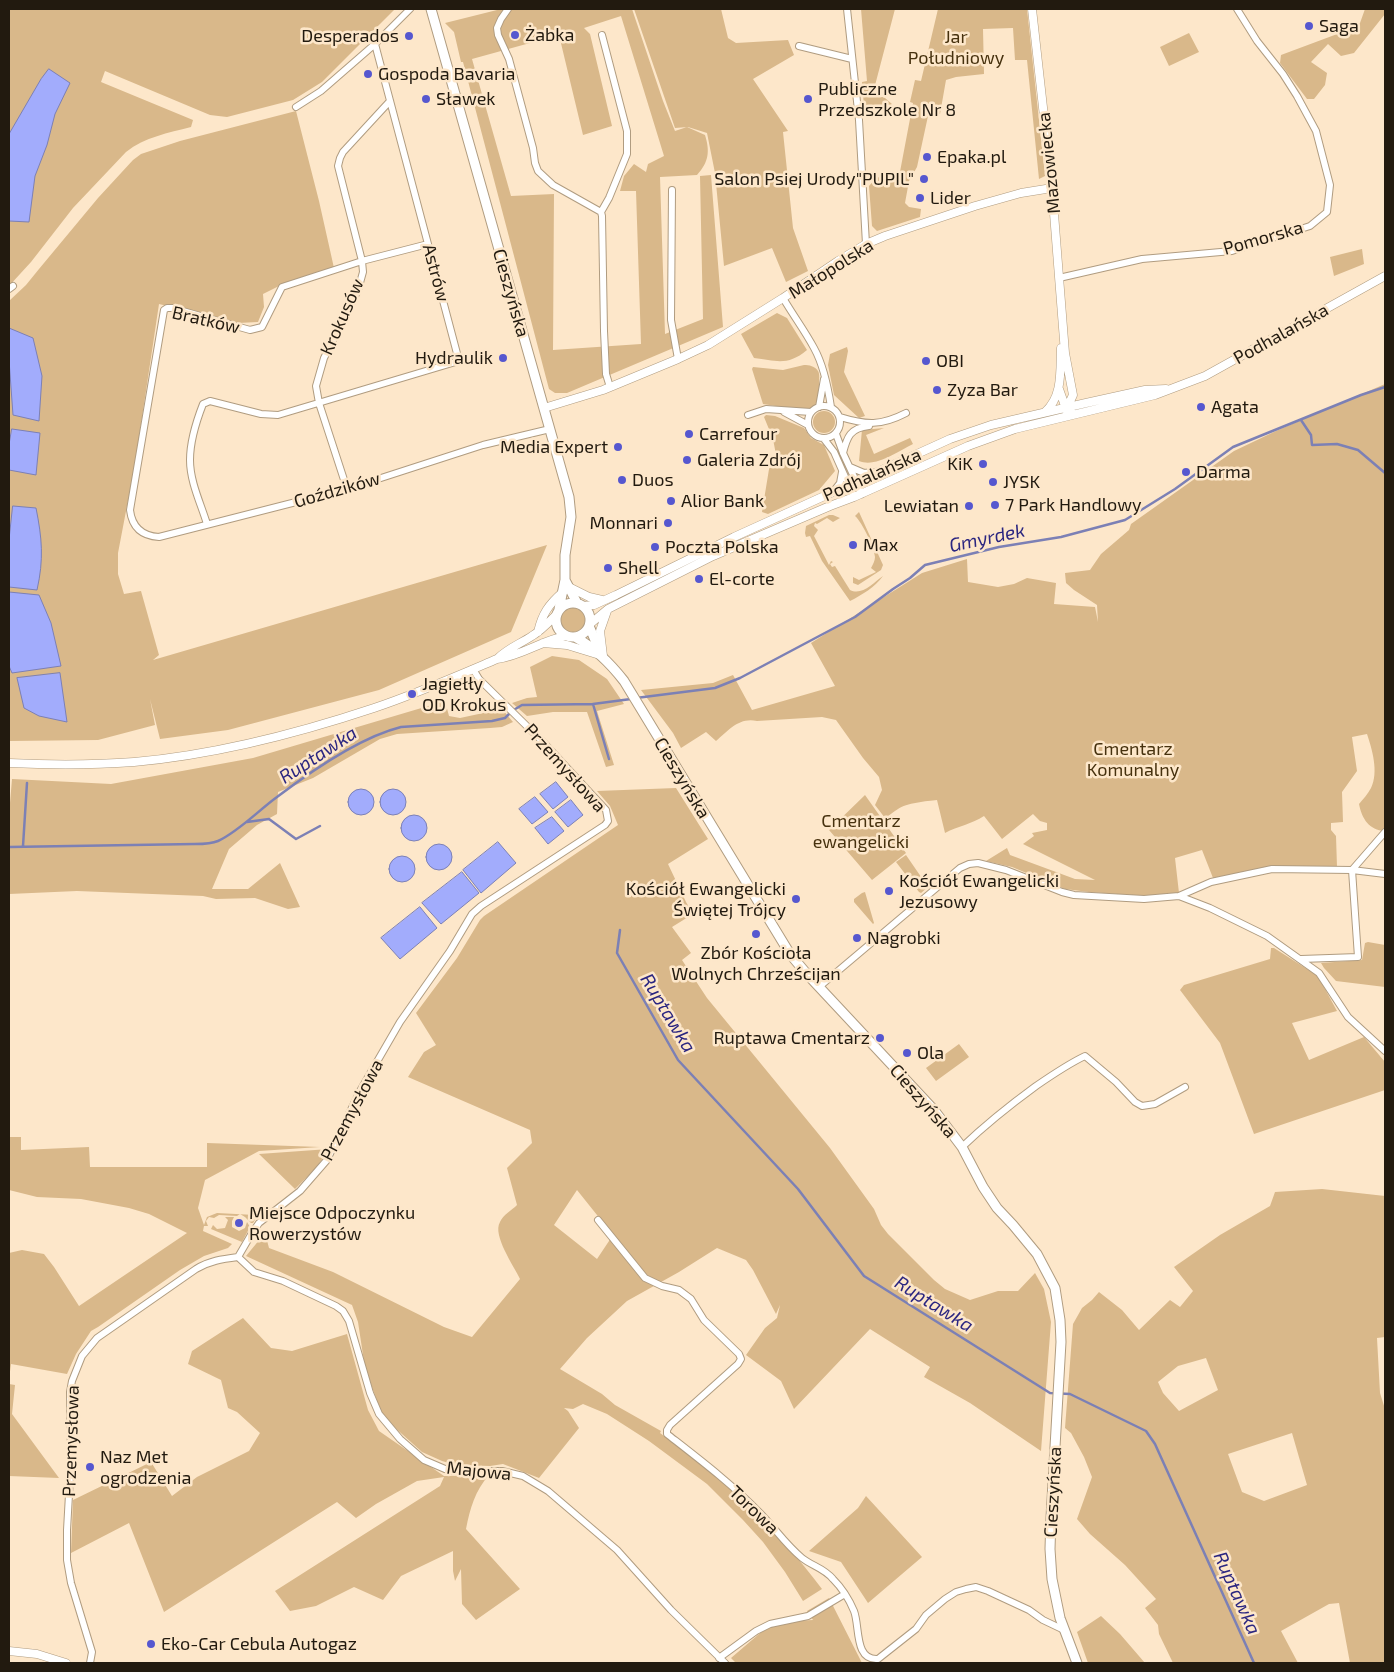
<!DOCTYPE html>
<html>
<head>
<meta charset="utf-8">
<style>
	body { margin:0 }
	#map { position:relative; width:1394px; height:1672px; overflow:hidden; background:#fde7ca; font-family:"Exo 2",sans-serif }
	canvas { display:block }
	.frame { position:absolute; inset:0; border:10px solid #221a0f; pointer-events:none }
</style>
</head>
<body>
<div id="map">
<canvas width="1394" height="1672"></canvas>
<div class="frame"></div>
</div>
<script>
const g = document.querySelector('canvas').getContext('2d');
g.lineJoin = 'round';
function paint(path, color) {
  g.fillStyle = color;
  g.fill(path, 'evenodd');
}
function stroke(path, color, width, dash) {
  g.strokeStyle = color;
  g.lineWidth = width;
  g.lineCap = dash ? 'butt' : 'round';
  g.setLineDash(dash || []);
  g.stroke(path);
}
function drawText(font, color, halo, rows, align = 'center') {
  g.font = font + ' "Exo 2",sans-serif';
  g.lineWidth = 5;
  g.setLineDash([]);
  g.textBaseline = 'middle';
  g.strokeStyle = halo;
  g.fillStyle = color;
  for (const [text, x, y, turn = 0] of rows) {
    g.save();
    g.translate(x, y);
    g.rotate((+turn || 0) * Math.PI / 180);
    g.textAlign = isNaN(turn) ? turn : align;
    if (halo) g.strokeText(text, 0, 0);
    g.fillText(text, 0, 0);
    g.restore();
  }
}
const green = new Path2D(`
	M9,9H395L322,82L293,100L227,117L210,115L105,71L101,82L193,120L191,127C168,133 145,137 126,152L73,208L31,262L9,286Z
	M501,9H632L663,101L675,131L687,127L705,135C710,151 709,162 697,175L660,177L665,334L703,319L700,176L711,175L723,327L567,393H555L549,389L463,62H461L454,32L445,23ZM621,16L664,156L648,164L646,172L634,164L624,176L620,191H636L641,344L553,350L554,194L511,196L472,59L559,35L583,135L612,126L590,34L584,28Z
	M634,9H721L728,38L736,43L788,40L794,55L753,79L788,131L783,132L793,228L808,271L786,282L772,248L724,266L715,173L707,133L688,127L675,128Z
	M861,9H895L873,93L885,98L892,104L883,112L864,106L862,82L867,81Z
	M938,9H1027L1045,176L1039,179L1027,60H1015L1013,28L983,29L984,74L956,77L946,80L940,114L926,112L928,116L917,167L909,181L905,203L909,207L921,209L920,217L877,231L872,226L869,186L877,177L890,180L899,177L913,103L910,102L915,80L921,81Z
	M1365,9H1385V14L1354,53L1341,56L1328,44L1311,62L1327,73L1325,85L1314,99H1307L1280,63L1281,55L1356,27L1360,23Z
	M1189,33L1199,52L1169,66L1160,47Z
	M296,111L319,201L334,268L283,284L263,294L264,307L258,322L238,323L159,304L135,464L118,553V574L124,594L141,591L159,655L153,660L547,545L511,632L379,690L228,730L160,739L150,699L155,725L98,740L9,741V301L26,285L39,269L98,198L133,160L141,154L180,141Z
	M1362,249L1364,264L1334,276L1330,257Z
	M777,313L787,318L807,350C788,366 777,361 754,358L741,334Z
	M847,347L848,351L844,372L865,416L859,418L834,395L828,365L830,354Z
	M804,365C809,365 815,366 818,371C820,374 819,380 819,383C819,396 819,411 802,410L763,404L752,369L753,367L783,370Z
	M1385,384V831C1369,830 1362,819 1359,804C1363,799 1368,794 1371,788C1379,772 1372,749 1367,734L1352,737L1357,771L1342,792L1343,822L1331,823V830L1336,836L1337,867L1272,866L1213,878L1202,850L1175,858L1179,893L1147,896L1089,892L1065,889L1012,867L986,861L1007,848L1010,855L1075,879L1095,880L1023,844L1034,836L1032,833L1047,830V823L1040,821L1033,814L1002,839L984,816C972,824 958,826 945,833L937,800C927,801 906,803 898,809C893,812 890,815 885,818L875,805L882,790L879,777L863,758L836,720L822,717L757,721C739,717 729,730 716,741L706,732L681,748L673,733L641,690L713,683L733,675L752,710L835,686L811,643L922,573L967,559L968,582L998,587L1014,584L1027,578L1056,583L1054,604L1095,607L1098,622L1097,605L1074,590L1066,583L1065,573L1090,570L1101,554L1129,530L1131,524L1234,451L1276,431Z
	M813 422a11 11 0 1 1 22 0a11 11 0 1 1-22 0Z
	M766,415L775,416L804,428L811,438L824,445L835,471L819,490L768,514L762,512L770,463L777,460L773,439L764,417Z
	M884,428L866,435L874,454L910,438L913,444C898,451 876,468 859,461L862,430Z
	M859,512L883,565L881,570L858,585L853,583V577L859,580L876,572L871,568C873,564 875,561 875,557C874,547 862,522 855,516Z
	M829,515H833L840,518L833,522L827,518L817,524L815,523L814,526L818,530L814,536L829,565L831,561L833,562L830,564L832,567L835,566L850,590C862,596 873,583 883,576C875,587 862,595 850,601L822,561L810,536L806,537L805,533L806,526Z
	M561 620a12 12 0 1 1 24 0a12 12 0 1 1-24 0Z
	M552,656L579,660L607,679L624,704L597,711L614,765L606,767L587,712H553L527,716L512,703L527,698L537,697L530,667Z
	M445,701L449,716L460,718L502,709L513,722L502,727L490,728L397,734L380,739L313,778L278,792L277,814L257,825L229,849L212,889H248L280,863L300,907L288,909L255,898L216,899L203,896L77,891L9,894V815L12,779L111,784L253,758Z
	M676,788L708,839L668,864L686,902L693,914L672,927L691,953L682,960L707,998L830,1148L874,1209L881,1225L888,1234L934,1280L945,1289L970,1300L998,1291H1018L1035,1273L1044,1289L1051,1322L1041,1451L970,1403L924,1377L930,1367L870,1329L794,1409L781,1381L746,1355L765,1328L777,1318L780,1305L776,1314L753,1270L746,1260L717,1248L679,1272L627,1301L587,1338L560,1369L602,1394L615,1405L661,1431L660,1433C722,1478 777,1528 822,1589L803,1601L785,1572L763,1542L743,1520L707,1484L649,1441L607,1414L583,1404L573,1409L564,1408L568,1411L579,1428L539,1478L503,1464L490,1466L456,1465L442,1461L422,1452L383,1417L365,1368L358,1322L352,1305L246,1256L265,1233L269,1248L333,1272L444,1327L472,1337L520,1279C514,1266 492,1235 500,1222C503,1215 512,1210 517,1205L507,1168L532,1143L530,1130L408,1077L424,1052L436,1045L416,1013L457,958L480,920L484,916L618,825L610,806L597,791ZM577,1190L613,1235L597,1259L554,1225Z
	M865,795L906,853L872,880L829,830Z
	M906,855L928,887L921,893L919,892L896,862Z
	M865,892L874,923L873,924L854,902V899L862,893Z
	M1368,942L1385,945V987L1336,981L1324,968L1321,963L1362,960L1365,943Z
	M1271,948H1274L1318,976L1337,1011L1292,1023L1309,1060L1364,1037L1385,1062V1090L1254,1134L1220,1043L1180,990L1184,985L1270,959Z
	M959,1044L969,1057L936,1081L926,1068Z
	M9,1137H21V1150L89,1147L90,1167H207V1143L320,1147L259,1151L205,1180L198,1208L204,1225L207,1217L217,1213L255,1215L256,1218L253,1223H251L245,1217L240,1214L237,1216L219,1215L214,1218L209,1217L206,1221L208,1226H204L203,1231L232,1244L228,1248L204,1256L180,1270L98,1327L91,1331L76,1354L67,1374L11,1364L9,1379V1253L22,1250L44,1254L54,1267L79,1306L187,1233L149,1214L129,1208L81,1199L37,1197L9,1190Z
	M329,1149L316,1168L295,1189L259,1154Z
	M1322,1189L1385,1196V1337L1377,1338L1380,1393L1385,1409V1663H1350L1339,1603L1329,1604L1281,1631L1298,1663H1173L1159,1634L1158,1625L1145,1608L1156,1599L1125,1565L1090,1534L1077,1519L1092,1477L1084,1457L1071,1433L1065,1428L1073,1324L1082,1308L1092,1300L1099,1292L1122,1310L1139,1330L1170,1300L1180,1307L1193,1291L1174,1267L1220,1235L1270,1206L1275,1192ZM1206,1358L1218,1390L1179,1411L1163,1393L1158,1382L1178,1366ZM1292,1433L1307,1485L1264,1501L1242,1492L1228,1454Z
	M225,1217H234L232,1221V1227L239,1231L245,1228L247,1222L250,1227L242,1242L211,1229L213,1225L217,1229L225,1228L228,1220Z
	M243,1318L271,1348L292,1351L347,1334L368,1410L379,1431L444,1476L489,1475C475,1491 470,1508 466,1529L520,1589L476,1620L462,1604L461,1569L455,1581L453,1571V1551L401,1576L383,1600L354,1587L316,1606L290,1611L275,1591L440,1486L444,1477L417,1481L376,1504L356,1518L337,1502L164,1612L129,1523L71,1553L73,1500L151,1462L172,1496L197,1477L249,1451L260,1433L237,1412L228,1408L221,1380L188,1364L192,1351Z
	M9,1384L15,1385L12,1414L59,1478L9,1476Z
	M866,1496L922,1557L868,1603L841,1562L809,1551L858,1508Z
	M829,1598L862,1663H736L731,1658L773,1622L813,1620L807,1611Z
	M1101,1616L1120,1634L1145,1663H1088L1077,1632Z`);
const water = new Path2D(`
	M49,69L70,83L55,114L47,145L35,176L29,222L9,221V134L41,79Z
	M9,328L33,338L42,376L39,421L13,415L9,360Z
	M12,429L40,433L36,475L9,470V445Z
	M13,506L36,508C42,538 44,559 37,590L9,587V540Z
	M9,592L39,595L51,623L61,666L12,673L9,666Z
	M60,673L67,722L39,716L24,708L17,678Z
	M556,782L568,797L553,809L540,794Z
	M348 802a13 13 0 1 1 26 0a13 13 0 1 1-26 0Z
	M380 802a13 13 0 1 1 26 0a13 13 0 1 1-26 0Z
	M535,797L548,812L532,824L519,809Z
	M571,800L583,815L568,827L555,812Z
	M401 828a13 13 0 1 1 26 0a13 13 0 1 1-26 0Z
	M552,817L564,831L548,844L535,828Z
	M498,842L516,863L481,893L463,870Z
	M426 857a13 13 0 1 1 26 0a13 13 0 1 1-26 0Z
	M389 869a13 13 0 1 1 26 0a13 13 0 1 1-26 0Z
	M462,872L479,893L441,924L422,903Z
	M420,907L437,928L400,959L381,938Z`);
const stream = new Path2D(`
	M1301,420L1311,435L1312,445L1337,444L1358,450L1385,473
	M636,698L715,688L740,678L855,617L893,589L910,578L925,565L999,547L1061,537L1125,520L1175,489L1233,447L1361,395L1385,387
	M593,704L609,759
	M247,822L269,819L296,839L320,826
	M23,846L27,783
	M9,847L195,844C203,844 211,844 218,841C238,832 259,810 277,797C310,772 361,737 401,727L492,721L505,718L512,711L522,705L593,704L631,699
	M620,930L617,953L678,1060L798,1189L864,1276L1050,1393L1070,1394L1146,1431L1155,1444L1254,1663`);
const minor = new Path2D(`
	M508,9L501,19L497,28L498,35L509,59L533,148L535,163L538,171L553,185L601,212L602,216L604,331L606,374L610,387
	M847,9L859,120L866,244
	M799,46L852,59
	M834,88L856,93
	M296,107L321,91L375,44L410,9
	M672,190L671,320L678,359
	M601,212L609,198L627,154V131L602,35
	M428,244L362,261L282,287L262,327L250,330L172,308H167L164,310L130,510C132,527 142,536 159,537L347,489L483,445L550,429
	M1059,278L1142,259L1232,251L1310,226L1327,212L1330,185L1316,131L1297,96L1283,74L1257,41L1237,9
	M9,289L13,286
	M783,298C793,315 805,331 814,348C824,366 828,387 831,407
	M808 422a16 16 0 1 1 32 0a16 16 0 1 1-32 0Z
	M819,407L824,379
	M784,412L808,425
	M748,415L766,409L811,412
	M840,417C866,425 881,426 906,413
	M836,434L843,453L862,494
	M824,439L834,452L854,497
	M843,453C847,437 850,428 869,426
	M850,467L864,473L873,472
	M347,489L319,403L316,386L324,358L358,290L363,272L362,261L338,166L340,158L343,152L390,101
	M833,492L840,483L842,472
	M207,524C201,504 190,482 190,460C190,441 196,422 203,404L210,401L261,414L278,415L459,361L375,44
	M1352,870L1385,832
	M1179,896L1211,882L1272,869L1352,870L1385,874
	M1301,959L1358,957L1352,870
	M819,987L960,868L969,864L978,863L1006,870L1062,892L1074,895L1144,899L1179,896L1210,908L1267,936L1319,973L1348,1017L1385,1051
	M962,1147C985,1125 1010,1105 1036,1086C1052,1075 1068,1064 1085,1056L1116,1082L1135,1102L1142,1106L1155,1104L1185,1087
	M598,1220L645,1278L662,1286L679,1290L691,1299L704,1320L739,1354L741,1359L738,1364L670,1425L667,1430V1434C699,1459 732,1484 760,1513C774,1527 786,1545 802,1558C812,1566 824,1568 833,1579C842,1588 849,1599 854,1611C860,1626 854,1661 878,1659L916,1629L926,1615L945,1599L956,1592L966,1589L976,1587L988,1591L1029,1610L1043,1620L1064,1630
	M238,1257L254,1272L283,1281L336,1306L343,1311L349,1321L370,1393L379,1414L400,1439L424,1460L445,1469L454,1471H502L523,1476L548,1491L617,1550L671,1610L725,1663
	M719,1658L756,1631L770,1624L808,1616L845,1594
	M90,1663L92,1652L71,1583L67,1560V1530L71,1459L70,1392L72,1381L82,1356L97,1338L196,1269C209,1261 222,1259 238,1257L252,1233L259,1223L300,1191L327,1160L360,1091L400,1022L450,951L472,914L481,906L605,825L608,821L606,810L544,743L479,679L473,669`);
const tertiary = new Path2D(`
	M1032,9L1052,188L1065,353L1073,395L1066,410
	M1059,389L1064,403L1071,411
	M544,408L603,390L678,359L708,345L783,298L838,261L866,244L885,236L975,206L1021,193L1052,188
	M1045,412C1063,396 1060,371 1061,348
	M569,587L589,597L602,600
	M583,606L594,605L616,595L734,537L950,439L991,425L1086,403L1145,390L1166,389
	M590,624L608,609L713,556L830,506L854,497L968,446L1015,429L1155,395L1205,376L1385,276
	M538,632C542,614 549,604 563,592
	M543,643L567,645L603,656L600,631L607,611
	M497,659C508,648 520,644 532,636C542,630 549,622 557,614
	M9,763C49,765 94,765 134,762C213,755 299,733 374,708C416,694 457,676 497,659C522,656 542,640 566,636
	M9,1651L37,1654L66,1663`);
const secondary = new Path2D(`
	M431,9L569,497L571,517L565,555V580L559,609
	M565,580L577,603
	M556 620a17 17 0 1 1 34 0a17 17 0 1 1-34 0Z
	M589,626L601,654
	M575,637C595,648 610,663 624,681L790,954L806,973L934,1110L962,1147L983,1187L997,1208L1013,1225L1037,1254L1055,1288L1060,1320L1061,1342L1051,1517L1050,1549L1052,1579L1060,1618L1077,1663`);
const markers = [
	[1309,26,5,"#5657cf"],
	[515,35,5,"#5657cf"],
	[409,36,5,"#5657cf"],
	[368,74,5,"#5657cf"],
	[426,99,5,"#5657cf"],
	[808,99,5,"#5657cf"],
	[927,157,5,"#5657cf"],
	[924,179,5,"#5657cf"],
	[920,198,5,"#5657cf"],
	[503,358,5,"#5657cf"],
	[926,361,5,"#5657cf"],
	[937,390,5,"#5657cf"],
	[1201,407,5,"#5657cf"],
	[689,434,5,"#5657cf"],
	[618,447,5,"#5657cf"],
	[687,460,5,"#5657cf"],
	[983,464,5,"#5657cf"],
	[1186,472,5,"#5657cf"],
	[622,480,5,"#5657cf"],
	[993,482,5,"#5657cf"],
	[671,501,5,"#5657cf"],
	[995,505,5,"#5657cf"],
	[969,506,5,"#5657cf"],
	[668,523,5,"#5657cf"],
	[853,545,5,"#5657cf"],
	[655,547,5,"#5657cf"],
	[608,568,5,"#5657cf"],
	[699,579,5,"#5657cf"],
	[412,694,5,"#5657cf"],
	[889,891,5,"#5657cf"],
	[796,899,5,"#5657cf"],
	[756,934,5,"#5657cf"],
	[857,938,5,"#5657cf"],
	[880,1038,5,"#5657cf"],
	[907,1053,5,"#5657cf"],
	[239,1223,5,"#5657cf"],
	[90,1467,5,"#5657cf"],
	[151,1644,5,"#5657cf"]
];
const poiNames = [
	["Saga",1319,26],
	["Żabka",525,35],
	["Desperados",399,36,"right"],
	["Gospoda Bavaria",378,74],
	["Publiczne",818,89],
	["Przedszkole Nr 8",818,110],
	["Sławek",436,99],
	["Epaka.pl",937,157],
	["Salon Psiej Urody\"PUPIL\"",914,179,"right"],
	["Lider",930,198],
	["Hydraulik",493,358,"right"],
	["OBI",936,361],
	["Zyza Bar",947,390],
	["Agata",1211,407],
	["Carrefour",699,434],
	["Media Expert",608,447,"right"],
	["Galeria Zdrój",697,460],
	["KiK",973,464,"right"],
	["Darma",1196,472],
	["Duos",632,480],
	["JYSK",1003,482],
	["Alior Bank",681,501],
	["7 Park Handlowy",1005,505],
	["Lewiatan",959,506,"right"],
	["Monnari",658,523,"right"],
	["Max",863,545],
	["Poczta Polska",665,547],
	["Shell",618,568],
	["El-corte",709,579],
	["Jagiełły",422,684],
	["OD Krokus",422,705],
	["Kościół Ewangelicki",899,881],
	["Jezusowy",899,902],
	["Kościół Ewangelicki",786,889,"right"],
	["Świętej Trójcy",786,910,"right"],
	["Nagrobki",867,938],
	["Zbór Kościoła",756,953,"center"],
	["Wolnych Chrześcijan",756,974,"center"],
	["Ruptawa Cmentarz",870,1038,"right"],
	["Ola",917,1053],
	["Miejsce Odpoczynku",249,1213],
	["Rowerzystów",249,1234],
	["Naz Met",100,1457],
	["ogrodzenia",100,1478],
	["Eko-Car Cebula Autogaz",161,1644]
];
const parkNames = [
	["Jar",956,37],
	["Południowy",956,58],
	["Cmentarz",1133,749],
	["Komunalny",1133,770],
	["Cmentarz",861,821],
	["ewangelicki",861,842]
];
const streetNames = [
	["Mazowiecka",1049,163,-96],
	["Pomorska",1263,238,-16],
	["Małopolska",831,269,-32],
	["Astrów",436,273,75],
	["Cieszyńska",511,293,74],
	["Krokusów",342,317,-66],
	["Bratków",206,320,13],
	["Podhalańska",1281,334,-29],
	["Podhalańska",872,475,-24],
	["Goździków",337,490,-16],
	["Przemysłowa",565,768,48],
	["Cieszyńska",682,778,59],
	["Cieszyńska",923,1101,49],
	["Przemysłowa",352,1110,-62],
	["Przemysłowa",71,1441,-88],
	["Majowa",479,1471,6],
	["Cieszyńska",1053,1492,-87],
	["Torowa",754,1510,44]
];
const waterNames = [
	["Gmyrdek",987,538,-12],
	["Ruptawka",318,755,-33],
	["Ruptawka",668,1013,59],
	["Ruptawka",934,1304,32],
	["Ruptawka",1237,1593,66]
];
paint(green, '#d9b88a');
paint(water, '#a2acfc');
stroke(water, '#7c80b5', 1);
stroke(stream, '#7c80b5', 2.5);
stroke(minor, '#b09c80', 8);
stroke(tertiary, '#b09c80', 9);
stroke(secondary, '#b09c80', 11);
stroke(minor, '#fff', 6);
stroke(tertiary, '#fff', 8);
stroke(secondary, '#fff', 9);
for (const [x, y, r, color] of markers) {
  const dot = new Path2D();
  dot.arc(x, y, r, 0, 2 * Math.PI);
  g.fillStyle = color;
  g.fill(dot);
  stroke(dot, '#fde7ca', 2);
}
drawText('18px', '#221a0f', '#fde7ca', poiNames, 'left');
drawText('18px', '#46310e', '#fde7ca', parkNames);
drawText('18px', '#221a0f', '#fde7ca', streetNames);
drawText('italic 19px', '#2b2680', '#fde7ca', waterNames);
</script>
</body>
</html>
